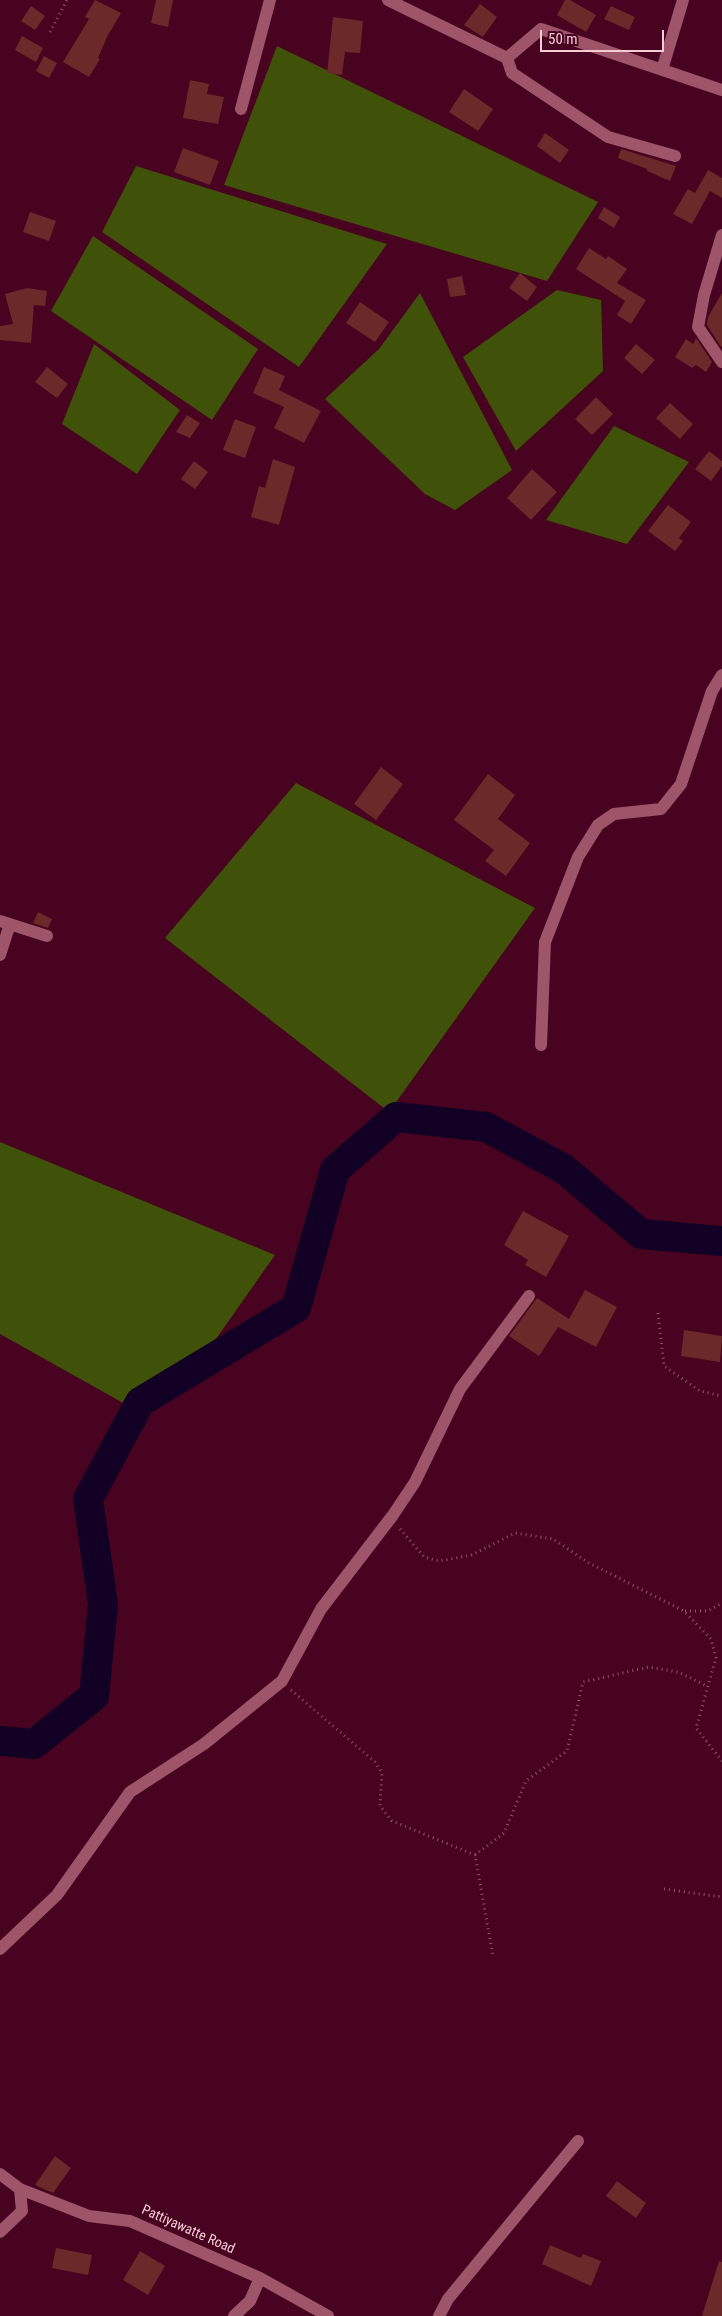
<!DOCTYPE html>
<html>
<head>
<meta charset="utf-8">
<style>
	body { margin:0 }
	#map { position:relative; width:722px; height:2316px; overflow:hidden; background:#480320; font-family:"Roboto Condensed",sans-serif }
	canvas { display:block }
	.scale { position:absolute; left:540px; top:30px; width:124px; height:22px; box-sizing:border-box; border:2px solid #f6cbd4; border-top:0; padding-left:6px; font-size:15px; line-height:18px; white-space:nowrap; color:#f6cbd4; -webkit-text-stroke:4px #480320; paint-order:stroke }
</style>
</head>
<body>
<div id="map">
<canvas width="722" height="2316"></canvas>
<div class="scale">50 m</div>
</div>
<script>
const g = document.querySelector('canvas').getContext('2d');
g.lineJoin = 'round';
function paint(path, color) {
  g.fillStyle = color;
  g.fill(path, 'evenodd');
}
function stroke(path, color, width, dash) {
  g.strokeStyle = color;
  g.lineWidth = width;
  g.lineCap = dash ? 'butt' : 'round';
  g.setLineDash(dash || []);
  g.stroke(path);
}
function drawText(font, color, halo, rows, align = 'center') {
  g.font = font + ' "Roboto Condensed",sans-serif';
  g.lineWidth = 4.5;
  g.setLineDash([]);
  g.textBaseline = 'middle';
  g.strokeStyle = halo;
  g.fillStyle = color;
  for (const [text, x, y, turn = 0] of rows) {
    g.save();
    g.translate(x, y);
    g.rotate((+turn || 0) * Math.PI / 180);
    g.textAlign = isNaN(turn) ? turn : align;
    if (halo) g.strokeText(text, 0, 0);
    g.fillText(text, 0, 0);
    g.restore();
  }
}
const forest = new Path2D(`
	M277,46L598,202L547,281L224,185Z
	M136,166L387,244L299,367L102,232Z
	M93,236L258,349L212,420L51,311Z
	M557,290L601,300L603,371L516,451L463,357Z
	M420,293L512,470L455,510L425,494L325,399L379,349Z
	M94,344L180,410L137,474L62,424Z
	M614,426L689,462L627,544L546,520Z
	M296,783L535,908L389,1112L165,938Z
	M0,1142L275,1255L211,1346L125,1404L0,1334Z`);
const river = new Path2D(`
	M0,1741L34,1744L94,1696L103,1604L88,1499L140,1402L296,1308L335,1170L396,1117L486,1127L564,1169L641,1234L722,1241`);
const building = new Path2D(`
	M95,0L121,13L107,37L98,58L100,59L89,77L63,62L89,19L85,17Z
	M156,0H173L168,27L151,23Z
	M565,0H570L596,15L586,32L557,15Z
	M480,4L497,17L483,37L464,25Z
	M31,6L45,16L35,30L21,21Z
	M611,6L635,17L629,30L604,19Z
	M333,17L363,21L360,53L345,52L342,75L327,73Z
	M22,36L43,48L36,62L15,50Z
	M44,56L57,63L49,78L36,71Z
	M190,80L209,84L207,94L224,97L218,124L183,118Z
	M464,89L493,109L478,131L449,112Z
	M545,133L569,150L560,163L537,146Z
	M183,148L219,161L210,185L174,172Z
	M621,149L676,166L670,181L647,171V169L618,158Z
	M708,170L722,178V198L710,191L692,224L673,214L688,189L695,193Z
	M604,207L620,217L614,228L598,218Z
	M30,212L56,221L49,241L23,232Z
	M589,248L606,259L608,256L627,269L617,283L646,300L631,324L617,315L625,301L576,269Z
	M520,273L537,287L527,301L509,288Z
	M462,276L466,295L450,297L447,279Z
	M27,288L47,291L45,306L34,305L31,343L0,340V326L13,324L5,294Z
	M722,293V346L721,347L707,325L708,317Z
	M360,302L389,322L375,342L346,323Z
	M696,338L712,362L706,372L696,365L692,368L675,357L686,339L693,344Z
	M636,344L655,360L642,374L624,358Z
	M47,367L68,384L57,398L35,382Z
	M264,367L285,376L279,390L321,411L304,443L274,428L284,407L253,393Z
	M596,397L613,414L592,435L575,419Z
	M670,403L693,424L680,439L656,418Z
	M187,415L200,423L190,438L176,432Z
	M235,419L256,427L245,458L223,450Z
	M709,451L722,461V466L711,481L695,469Z
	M273,459L295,467L279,525L251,517L259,486L265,488Z
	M194,461L208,472L195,489L181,479Z
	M532,469L557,492L531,520L507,498Z
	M668,505L691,522L679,538L683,541L675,551L648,531Z
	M381,767L403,784L376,820L354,804Z
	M488,774L515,795L498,819L530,843L506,876L485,861L494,850L454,820Z
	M38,912L52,919L48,928L33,923Z
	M523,1211L569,1236L546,1277L525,1265L528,1260L504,1245Z
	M585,1290L617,1307L596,1347L558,1327L539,1356L509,1336L537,1298L569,1319Z
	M684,1330L722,1336L720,1362L681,1356Z
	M55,2156L71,2168L53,2193L35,2185Z
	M617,2181L646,2203L636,2218L606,2196Z
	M550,2245L581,2258L583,2254L601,2261L591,2286L542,2264Z
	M56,2248L92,2255L88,2275L52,2268Z
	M140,2251L165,2266L148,2295L123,2280Z
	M719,2261L722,2262V2316H702Z`);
const path = new Path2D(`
	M50,32L67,0
	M658,1313L664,1366L700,1391L722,1396
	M400,1529L424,1557L439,1561L472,1555L515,1533L553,1539L589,1563L684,1611L711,1639L716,1658L696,1728L722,1761
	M685,1611H708L722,1603
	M291,1690L375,1762L382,1773L380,1806L392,1821L475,1855L493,1956
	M475,1855L504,1833L526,1781L567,1751L583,1682L649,1667L678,1672L707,1686
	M664,1889L722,1897`);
const minor = new Path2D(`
	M388,0L507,58L541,29L722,90
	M507,58L512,73L608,137L675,156
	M662,70L683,0
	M241,109L270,0
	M722,235L704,295L698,327L722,362
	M0,921L47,936
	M0,955L10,924
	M541,1045L545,942L578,857L598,825L614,814L661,809L681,784L712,691L722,675
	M0,1949L57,1895L130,1792L204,1744L282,1681L321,1609L393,1515L415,1482L460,1389L529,1296
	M0,2174L20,2189
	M0,2232L22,2211L20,2189L89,2216L130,2221L260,2278L328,2316
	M234,2316L250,2301L260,2278
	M439,2316L448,2299L578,2141`);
const streetNames = [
	["Pattiyawatte Road",188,2230,24]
];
paint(forest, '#405209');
stroke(river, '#130125', 30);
paint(building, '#6b2929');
stroke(path, '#90566b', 3, [1, 4]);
stroke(minor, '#9e5469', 12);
drawText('14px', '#f6cbd4', '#480320', streetNames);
</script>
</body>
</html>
